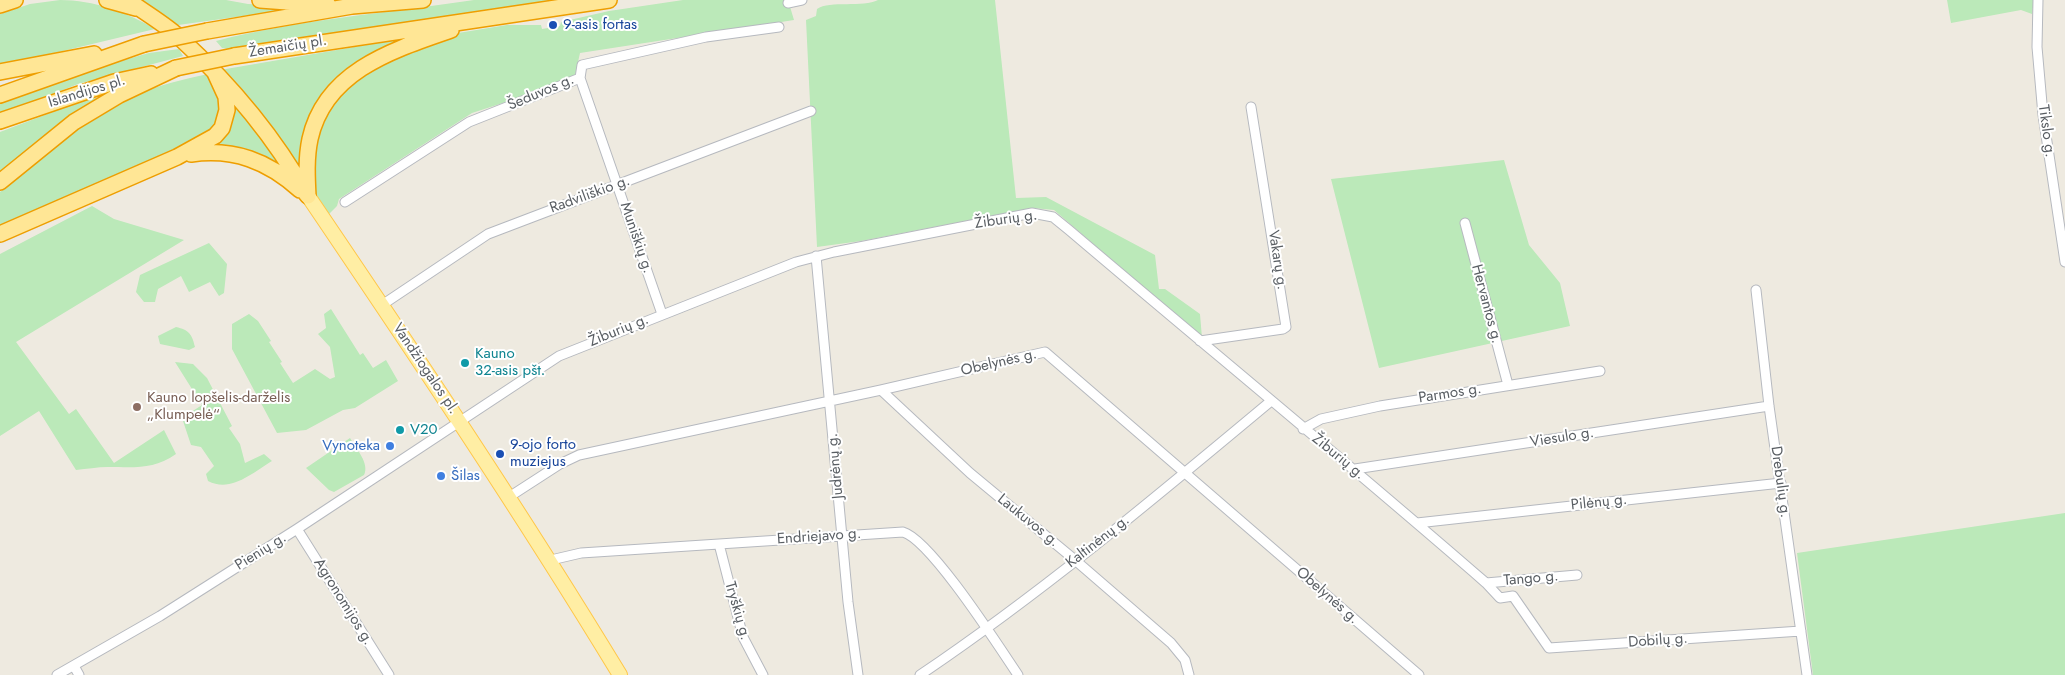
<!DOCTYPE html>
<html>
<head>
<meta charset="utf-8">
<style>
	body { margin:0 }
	canvas { display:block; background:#eeeae0 }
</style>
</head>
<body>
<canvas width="2065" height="675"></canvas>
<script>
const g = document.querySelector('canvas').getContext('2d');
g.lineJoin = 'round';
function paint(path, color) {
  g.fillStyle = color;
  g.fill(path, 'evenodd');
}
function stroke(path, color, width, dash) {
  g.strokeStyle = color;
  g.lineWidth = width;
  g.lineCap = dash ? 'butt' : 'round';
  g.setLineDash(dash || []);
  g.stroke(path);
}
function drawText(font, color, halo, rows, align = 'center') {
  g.font = font + ' Jost,sans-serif';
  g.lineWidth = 4;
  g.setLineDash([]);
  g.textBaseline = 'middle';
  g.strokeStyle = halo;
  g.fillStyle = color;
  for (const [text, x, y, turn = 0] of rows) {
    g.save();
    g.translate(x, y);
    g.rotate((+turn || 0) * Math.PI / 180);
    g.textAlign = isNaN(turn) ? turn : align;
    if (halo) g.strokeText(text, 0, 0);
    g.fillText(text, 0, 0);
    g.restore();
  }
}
const green = new Path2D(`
	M60,0C94,0 126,12 155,29L0,66V14L30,4Z
	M139,0H226L248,4L289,6L294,9L171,26Z
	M474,0H565L229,49L222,48L216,41C300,19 389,13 474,0Z
	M683,0H788L794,20L580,53L574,80L472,113L339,199L337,206L328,215L318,199L311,180L310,163L320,120L353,77L425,43L458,33L507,25H541L542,29L560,26L561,22L609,11Z
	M878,0H995L1016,198L1046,197L1155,255L1159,289H1165L1200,314L1202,338L1054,210L1033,208L861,241L817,247L806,20L816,16L817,9C830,0 863,8 878,0Z
	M1947,0H2034L2032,14L2021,10L1951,23Z
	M407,38L408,41L326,94L302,175L220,70Z
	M179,49L183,56L78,84L0,115V101L82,72L149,53Z
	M208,74L220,94L222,118L206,140L0,227V192C42,156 85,115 138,94C160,85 184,79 208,74Z
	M232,96L292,174L209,148Z
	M104,97L0,174V132L87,99Z
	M1504,160L1529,245L1560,283L1570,326L1379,368L1331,179Z
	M92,206L114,219L184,240L16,342L69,414L76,409L114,463L164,430L176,454C153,470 135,467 108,467C97,467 87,469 76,470L39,411L0,436V254Z
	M209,243L227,264L224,293L219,296L210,282L189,292L181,276L158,289L155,302H144L136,292L140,275Z
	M331,309L360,355L363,353L373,368L386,360L398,381L355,408L343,410L306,430L277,433L232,349V324L249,314L258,321L271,341L269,342L282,362L280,363L293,383L315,369L330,379L335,377L330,347L318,334L326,328L324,314Z
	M176,327C189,330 192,334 195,347L189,350L160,344L158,336Z
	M175,362L193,364L207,378L232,426L229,428L240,444L245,463L264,454L272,461C252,473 231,493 208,481L206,474L214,466L201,447L191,445L182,418L202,405Z
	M350,438C356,448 370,464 364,475L334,492L329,490L306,468Z
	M2065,513V675H1813L1797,553Z`);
const minor = new Path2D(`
	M2038,0L2037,47L2043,115L2065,262
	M788,3L802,0
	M345,202L469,122L580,78
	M1465,223L1508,385
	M816,256L848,602L858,675
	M1756,290L1769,406L1807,675
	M382,305L488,234L811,111
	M662,314L580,78L582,65L706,37L779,27
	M1200,341L1283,329L1286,327L1251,107
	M881,390L970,473L1075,560L1171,643L1185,660L1189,675
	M1303,429L1321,419L1380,406L1600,371
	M1355,469L1769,406
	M509,497L560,464L579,455L881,390L1045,352L1419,675
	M1417,523L1781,483
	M297,529L389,675
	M719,544L743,637L763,675
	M551,560L581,553L903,532C931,540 999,647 1018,675
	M1486,583L1577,575
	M74,666L79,675
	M57,675L160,616L297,529L559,356L796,262L834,252L1032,213L1053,217L1069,230C1208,348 1348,463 1486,583L1500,598L1513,596L1549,648L1801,631
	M920,675C1043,592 1157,496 1271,401`);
const primary = new Path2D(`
	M308,196C415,354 521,512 620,675`);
const trunk = new Path2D(`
	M107,0L136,8
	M128,0C145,13 165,24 180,38C230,84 274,136 307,195
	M260,0L328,5
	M0,5L15,0
	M207,31L352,6L423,0
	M234,56L609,0
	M0,72L94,54
	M0,95L144,44
	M0,121L114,82L151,74
	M191,154C234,148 268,161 300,190
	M0,182L74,122L119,95L176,68
	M308,196C307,177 306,158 310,139C325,71 393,50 451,30
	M0,234L177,157L215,136L222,128L227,110L226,97L215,73`);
const trunkBridge = new Path2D(`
	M144,44L207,31
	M176,68L234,56`);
const markers = [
	[553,25,5,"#1a4fb4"],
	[465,363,5,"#0f9aa8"],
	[137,407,5,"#8d6e63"],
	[400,430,5,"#0f9aa8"],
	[390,446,5,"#3f7fe0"],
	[500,454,5,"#1a4fb4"],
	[441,476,5,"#3f7fe0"]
];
const transitNames = [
	["9-asis fortas",563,25],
	["9-ojo forto",510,445],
	["muziejus",510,462]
];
const streetNames = [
	["Žemaičių pl.",288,47,-9],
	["Islandijos pl.",87,92,-17],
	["Šeduvos g.",541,93,-23],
	["Tikslo g.",2046,131,82],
	["Radviliškio g.",590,195,-20],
	["Žiburių g.",1006,220,-8],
	["Muniškių g.",636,238,71],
	["Vakarų g.",1277,260,81],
	["Hervantos g.",1486,304,75],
	["Žiburių g.",619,331,-22],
	["Obelynės g.",999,363,-13],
	["Vandžiogalos pl.",425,369,56],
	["Parmos g.",1450,394,-9],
	["Viesulo g.",1562,438,-9],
	["Žiburių g.",1338,457,39],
	["Judrėnų g.",836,466,-95],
	["Drebulių g.",1780,482,82],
	["Pilėnų g.",1599,503,-6],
	["Laukuvos g.",1028,521,39],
	["Endriejavo g.",819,537,-4],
	["Kaltinėnų g.",1098,542,-38],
	["Pienių g.",261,552,-32],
	["Tango g.",1531,579,-5],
	["Obelynės g.",1327,596,41],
	["Agronomijos g.",343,602,58],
	["Tryškių g.",737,611,74],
	["Dobilų g.",1658,641,-4]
];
const cultureNames = [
	["Kauno",475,354],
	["32-asis pšt.",475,371],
	["V20",410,430]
];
const educationNames = [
	["Kauno lopšelis-darželis",147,398],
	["„Klumpelė“",147,415]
];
const shopNames = [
	["Vynoteka",380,446],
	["Šilas",451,476,"left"]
];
paint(green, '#bbe9b9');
stroke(minor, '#b6b9bf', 11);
stroke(primary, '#ffc748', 16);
stroke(trunk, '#ee9e00', 18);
stroke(minor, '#fff', 9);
stroke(primary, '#ffeea4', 14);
stroke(trunk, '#ffe695', 15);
stroke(trunkBridge, '#ee9e00', 18, []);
stroke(trunkBridge, '#ffe695', 15);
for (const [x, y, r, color] of markers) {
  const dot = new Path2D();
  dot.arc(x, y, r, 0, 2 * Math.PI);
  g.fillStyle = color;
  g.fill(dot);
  stroke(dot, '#fff', 2);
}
drawText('15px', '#164399', '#fff', transitNames, 'left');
drawText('15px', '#595e63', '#fff', streetNames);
drawText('15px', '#0d838f', '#fff', cultureNames, 'left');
drawText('15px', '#785e54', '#fff', educationNames, 'left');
drawText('15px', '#366cbe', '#fff', shopNames, 'right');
</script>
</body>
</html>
